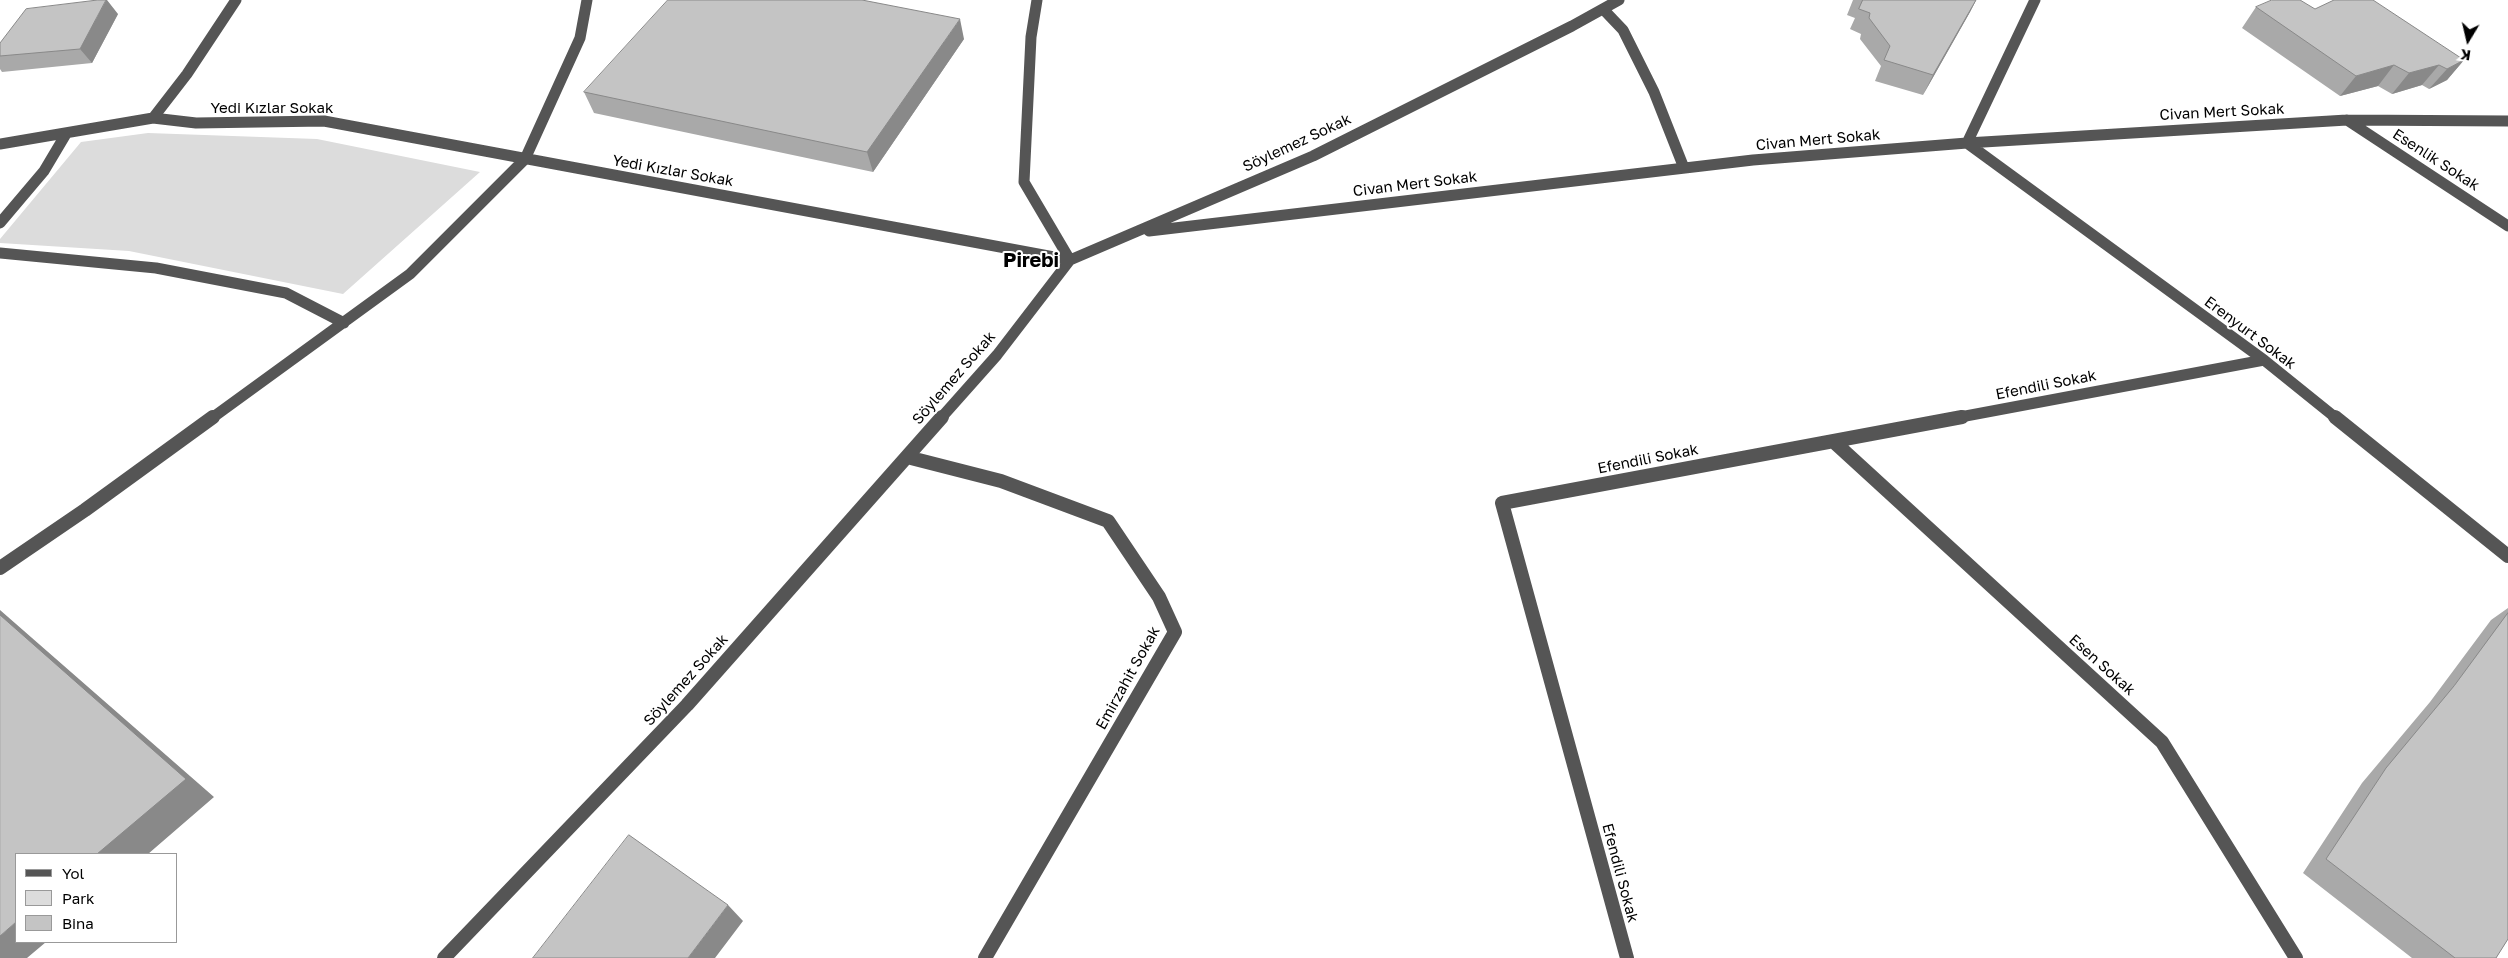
<!DOCTYPE html>
<html>
<head>
<meta charset="utf-8">
<style>
	body { margin:0 }
	#map { position:relative; width:2508px; height:958px; overflow:hidden; background:#fff; font-family:"Golos Text",sans-serif }
	canvas { display:block }
	.legend { position:absolute; left:15px; top:853px; width:162px; height:90px; box-sizing:border-box; background:#fff; border:1px solid #999; margin:0; padding:6px 9px; list-style:none; font-size:15px; color:#000 }
	.legend li { display:flex; align-items:center; gap:10px; height:25px }
	.legend b { width:25px; border:1px solid #999 }
	.north { position:absolute; left:2443px; top:15px; width:50px; height:50px; -webkit-text-stroke:4px #fff; paint-order:stroke; rotate:189deg; font-size:14px; font-weight:700; line-height:20px; text-align:center; color:#000 }
	.north::after { content:''; display:block; margin:auto; width:18px; height:22px; background:#000; clip-path:polygon(50% 0,100% 100%,50% 72%,0 100%) }
</style>
</head>
<body>
<div id="map">
<canvas width="2508" height="958"></canvas>
<ul class="legend">
<li><b style="height:6px;background:#555"></b>Yol</li>
<li><b style="height:14px;background:#dcdcdc"></b>Park</li>
<li><b style="height:14px;background:#c4c4c4"></b>Bina</li>
</ul>
<div class="north">K</div>
</div>
<script>
const g = document.querySelector('canvas').getContext('2d');
g.lineJoin = 'round';
function paint(path, color) {
  g.fillStyle = color;
  g.fill(path, 'evenodd');
}
function stroke(path, color, width, dash) {
  g.strokeStyle = color;
  g.lineWidth = width;
  g.lineCap = dash ? 'butt' : 'round';
  g.setLineDash(dash || []);
  g.stroke(path);
}
function drawText(font, color, halo, rows, align = 'center') {
  g.font = font + ' "Golos Text",sans-serif';
  g.lineWidth = 4;
  g.setLineDash([]);
  g.textBaseline = 'middle';
  g.strokeStyle = halo;
  g.fillStyle = color;
  for (const [text, x, y, turn = 0] of rows) {
    g.save();
    g.translate(x, y);
    g.rotate((+turn || 0) * Math.PI / 180);
    g.textAlign = isNaN(turn) ? turn : align;
    if (halo) g.strokeText(text, 0, 0);
    g.fillText(text, 0, 0);
    g.restore();
  }
}
const green = new Path2D(`
	M148,133L317,139L480,172L343,294L129,251L0,243V239L81,142Z`);
const minorFar1 = new Path2D(`
	M2035,0L1967,143L2264,360L2336,418
	M1603,9L1623,30L1654,92L1684,168
	M153,118L187,74L236,0
	M2347,120L2508,226
	M0,144L153,118L196,123L324,121L1070,260L1024,182L1031,37L1037,0
	M0,223L44,171L66,134
	M1149,231L1753,160L1967,143L2347,120L2508,121
	M0,253L156,268L286,293L344,323
	M212,418L410,274L525,159L580,38L587,0
	M941,418L997,355L1070,260L1313,156L1572,26L1619,0
	M1955,418L2264,360`);
const minor = new Path2D(`
	M2335,417L2508,556
	M1833,441L2162,742L2296,958
	M907,457L1001,481L1108,521L1159,597L1175,632L985,958
	M0,568L85,510L213,417
	M444,958L687,705L942,417
	M1627,958L1502,503L1962,417`);
const wall = new Path2D(`
	M1853,0H1976L1970,12L1923,95L1875,81L1881,66L1860,39L1861,34L1850,29L1855,18L1847,15Z
	M2256,7L2315,9L2464,60L2447,80L2429,89L2422,85L2392,94L2378,86L2340,96L2242,28Z
	M118,14L92,63L2,72L0,69V43Z
	M964,39L873,172L594,113L584,92Z
	M2508,608V939L2496,958H2412L2303,873L2362,783L2430,702L2491,620Z`);
const shadedWall = new Path2D(`
	M106,0H107L118,14L92,63L80,49Z
	M1976,0L1970,12L1923,95L1933,75Z
	M960,19L964,39L873,172L867,152Z
	M2464,60L2447,80L2429,89L2447,69Z
	M2394,65L2378,86L2340,96L2356,76Z
	M2439,65L2422,85L2392,94L2409,73Z
	M0,610L214,797L148,854H97L0,615Z
	M728,905L743,921L715,958H688Z
	M16,922V942H46L27,958H0V936Z`);
const building = new Path2D(`
	M98,0H106L80,49L0,56V43L26,9Z
	M668,0H862L960,19L867,152L584,92Z
	M1863,0H1976L1933,75L1884,60L1890,46L1869,18L1870,13L1859,9Z
	M2272,0H2300L2315,9L2334,0H2373L2464,60L2447,69L2439,65L2409,73L2394,65L2356,76L2256,7Z
	M2508,613V939L2496,958H2455L2326,859L2386,768L2454,686Z
	M0,615L186,779L97,854H16V922L0,936Z
	M629,835L728,905L688,958H533Z`);
const streetNames = [
	["Yedi Kızlar Sokak",272,108],
	["Civan Mert Sokak",2222,112,-3],
	["Civan Mert Sokak",1818,140,-5],
	["Söylemez Sokak",1297,143,-25],
	["Esenlik Sokak",2436,160,33],
	["Yedi Kızlar Sokak",673,171,10],
	["Civan Mert Sokak",1415,184,-7],
	["Erenyurt Sokak",2250,333,37],
	["Söylemez Sokak",954,378,-49],
	["Efendili Sokak",2046,385,-11],
	["Efendili Sokak",1648,459,-11],
	["Esen Sokak",2102,665,42],
	["Emirzahit Sokak",1128,678,-61],
	["Söylemez Sokak",686,680,-48],
	["Efendili Sokak",1620,873,75]
];
const districtNames = [
	["Pirebi",1031,261]
];
paint(green, '#dcdcdc');
stroke(minorFar1, '#555', 11);
stroke(minor, '#555', 14);
paint(wall, '#a9a9a9');
paint(shadedWall, '#898989');
paint(building, '#c4c4c4');
stroke(building, '#898989', 1);
drawText('15px', '#000', '#fff', streetNames);
drawText('bold 20px', '#000', '#fff', districtNames);
</script>
</body>
</html>
